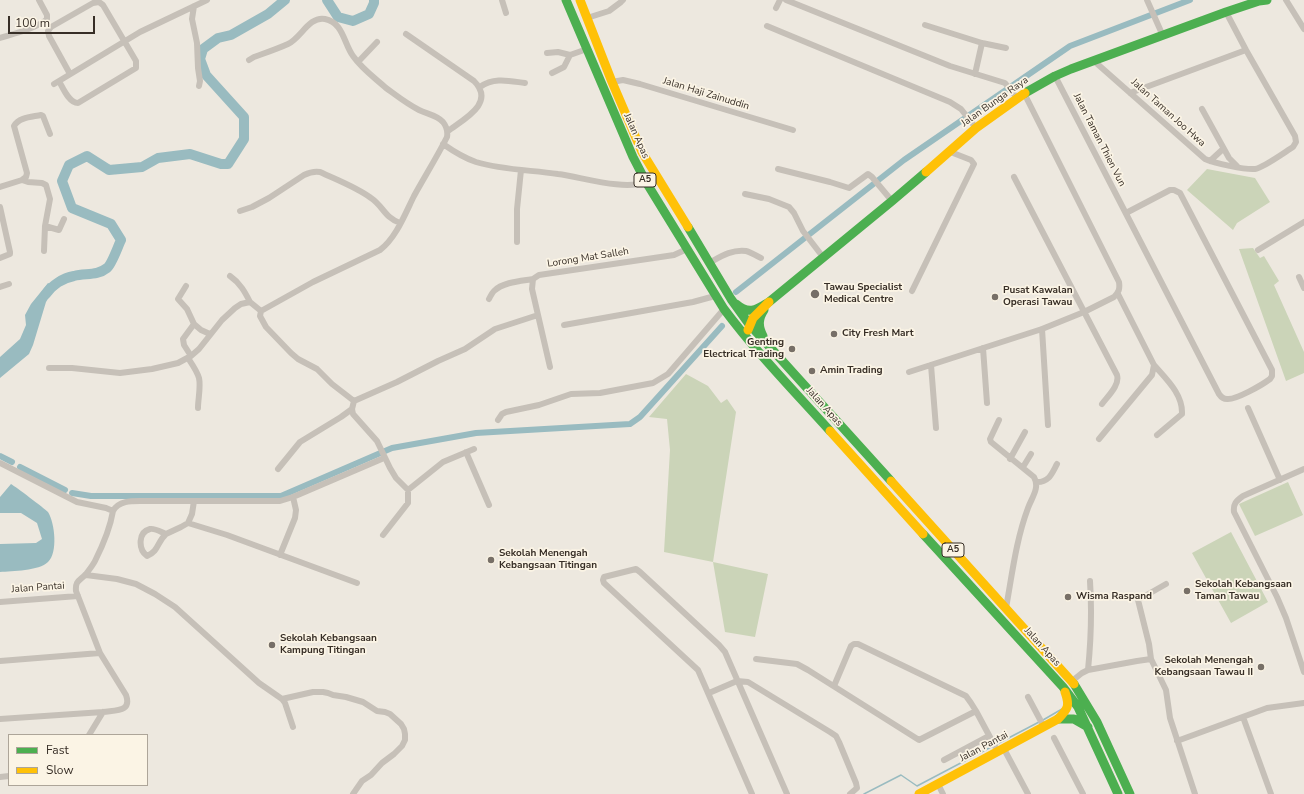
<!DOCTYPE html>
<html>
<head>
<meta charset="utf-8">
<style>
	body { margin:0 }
	#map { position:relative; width:1304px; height:794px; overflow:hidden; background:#ede8df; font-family:"Nunito Sans",sans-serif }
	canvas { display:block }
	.legend { position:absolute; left:8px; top:734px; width:140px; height:52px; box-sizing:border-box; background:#fbf4e5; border:1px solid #ada599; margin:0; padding:5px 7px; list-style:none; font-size:12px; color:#372e26 }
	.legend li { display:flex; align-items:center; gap:8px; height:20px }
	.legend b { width:20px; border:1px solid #ada599 }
	.scale { position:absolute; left:8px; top:16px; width:87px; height:18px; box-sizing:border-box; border:2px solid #372e26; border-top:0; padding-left:5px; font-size:12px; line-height:14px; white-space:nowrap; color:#372e26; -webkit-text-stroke:3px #fbf4e5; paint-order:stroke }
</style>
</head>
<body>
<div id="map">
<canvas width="1304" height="794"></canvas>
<ul class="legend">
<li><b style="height:5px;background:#4caf50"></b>Fast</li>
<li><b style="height:5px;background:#ffc107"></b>Slow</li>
</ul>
<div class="scale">100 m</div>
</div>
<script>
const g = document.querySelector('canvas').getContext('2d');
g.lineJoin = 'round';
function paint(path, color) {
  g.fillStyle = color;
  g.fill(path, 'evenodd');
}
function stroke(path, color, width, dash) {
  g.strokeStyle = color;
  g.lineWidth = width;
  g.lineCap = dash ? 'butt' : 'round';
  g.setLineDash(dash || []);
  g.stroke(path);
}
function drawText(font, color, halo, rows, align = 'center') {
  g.font = font + ' "Nunito Sans",sans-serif';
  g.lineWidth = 3.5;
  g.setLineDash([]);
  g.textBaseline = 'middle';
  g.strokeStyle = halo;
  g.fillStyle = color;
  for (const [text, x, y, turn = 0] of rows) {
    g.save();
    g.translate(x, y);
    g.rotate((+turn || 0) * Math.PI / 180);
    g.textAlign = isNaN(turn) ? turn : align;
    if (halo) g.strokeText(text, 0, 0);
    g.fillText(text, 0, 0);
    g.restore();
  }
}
const green = new Path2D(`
	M1207,169L1255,178L1270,202L1237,223L1233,230L1187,190Z
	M1253,248L1260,258L1264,256L1279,281L1274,285L1304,352V373L1286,381L1239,249Z
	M686,374L708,386L721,403L727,399L736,412L713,562L768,574L755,637L725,632L713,562L664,552L670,450L667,419L649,417Z
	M1288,482L1303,515L1255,536L1239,504Z
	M1231,532L1268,602L1231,623L1192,553Z`);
const water = new Path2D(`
	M48,283L58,288L51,294L46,302L33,345L29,354L0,378V357L20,339L26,325L25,315L31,304Z
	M11,484C16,487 44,508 48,512C55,523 58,553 48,562C39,571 12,571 0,572V544L36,543L42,539L37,523L21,513H0V497Z`);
const stream = new Path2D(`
	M1043,720L1062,709
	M997,744L1039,722
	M864,794L901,775L917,786L993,746`);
const canal = new Path2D(`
	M736,292L904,160L1070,46L1190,0
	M0,456L12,462
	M20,467L65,490
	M72,493L91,496H281L392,448L476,433L630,424L640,417L722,326`);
const river = new Path2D(`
	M327,0L338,17L353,21L369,14L374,3V0
	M46,294C52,285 63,278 74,276C86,273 97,276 107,268C112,264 118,246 121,240L111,224L72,208L62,181L69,165L87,156L109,170L142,167L158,158L190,154L221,164H228L244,139V117L206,75L200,59L203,49L218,38L231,35L268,14L285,0`);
const street = new Path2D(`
	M502,0L506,13
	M786,0L950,66L1005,83L1017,98
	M1147,0L1163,36
	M1286,0L1304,29
	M194,6L192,19L197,43L198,68L200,81L199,86
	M776,8L780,0
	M587,18L609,11L621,2L623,0
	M925,25L982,43L1006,48
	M767,26L950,102L961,109L976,128
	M406,34L474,81C496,103 464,119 448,131
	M0,38C13,34 38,28 47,19V15L39,0
	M547,53L558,52L570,55L587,49
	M249,60L254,57C265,53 277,49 288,44C301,38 309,16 325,19C343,22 344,44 353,56C362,69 375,78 386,88C397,96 407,104 419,110C427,114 437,115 443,122C447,127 448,131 447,137C437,157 425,176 414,196C405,214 396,238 380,250L313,282L261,311
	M1094,61L1205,159C1214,163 1245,170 1255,169C1263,168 1285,152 1293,147L1296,142L1295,136L1246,50L1226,12
	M358,62L377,42
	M552,73L564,67L570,55
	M975,74L982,43
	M1055,76L1219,394C1221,397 1223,399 1227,399C1236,400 1262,385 1270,379L1272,376V370L1180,193L1174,190H1170L1126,213
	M59,81C63,88 69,103 78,103L136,68V61L103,5L99,2L93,3L51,27L48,31L49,36L70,74
	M612,82L623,80L640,84L793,130
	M54,84L140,32L207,0
	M480,87C494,77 509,81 525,83
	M1130,93L1246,50
	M1202,109L1229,158L1237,166
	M443,144C453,151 464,158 476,162C502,170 531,170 558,174C582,177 624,191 646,182
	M1210,161L1223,149
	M778,169L830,182L849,188L868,174L872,177L892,201
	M1014,177L1117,375C1120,385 1108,396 1102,404
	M22,180L26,177L27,173L14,126C19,117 32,117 41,115L43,116L50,134
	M0,187L22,180L28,182L42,183L46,185L50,199L45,226L44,251
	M745,194L769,199L789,207L794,213L803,231L823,257
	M0,207L10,252V254L0,258
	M240,211L252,207L269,198L304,175C310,172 314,171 320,172C337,180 356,187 371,198C383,206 385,218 400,223
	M45,226L59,230L64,219
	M517,242V209L521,170
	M1258,250L1304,222
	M709,263C720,257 732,249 746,251C751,252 756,256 761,258
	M230,276C240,283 245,292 250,302
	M1299,277L1304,288
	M186,286L178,299L187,309L194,324L201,330L210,334
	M0,287L9,284
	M912,291L974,164L971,160L948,151
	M489,299C490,297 492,293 494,291C503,282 521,281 533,279
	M261,311L260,316L266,327L291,353L298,359L317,369L332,384L354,401
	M564,325L693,302L715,296
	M1042,329L1048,425
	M983,348L987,403
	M191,356L184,345L183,339L194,324
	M188,358C192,364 197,371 199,378C201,387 198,399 198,408
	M931,365L936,428
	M1154,365C1166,379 1183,394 1182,414L1157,435
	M550,367L532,289L533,279L539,275L674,255L687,249
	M49,368H72L120,373L152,369L178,363L191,356L199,349L222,320L235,308L241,304L250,302L261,311
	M909,372L1042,329L1084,312L1114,297C1119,292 1120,289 1119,282L1024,93
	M1248,408L1280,480
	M498,420L502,414L506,412L539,405L571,394L600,393L653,383L668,374L724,309
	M999,420L990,439L991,442L1034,477C1040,488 1032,497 1028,508C1016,540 1012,575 1006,608
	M1099,439L1152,375L1154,365L1118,294
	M466,452L489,505
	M1010,459L1025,432
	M0,463L77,502L106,508L113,511
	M1023,467L1031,454
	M278,469L300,442L341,417L352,409
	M1304,469L1243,496C1236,501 1233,504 1234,512L1277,597L1286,618L1304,672
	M1036,482C1049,483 1052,473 1057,464
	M408,490L396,478L390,468L377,441L353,414L352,409L354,401L397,382L438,361L465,349L495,329L538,315
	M194,501L192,514L188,523L227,535L357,583
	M166,534C157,542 159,551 147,556C138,549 138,532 150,529C155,528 161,532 166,534L181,527L188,523
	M383,535L408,503V490L443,462L474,449
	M280,555L295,518L296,510L293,497
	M86,575L117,579L136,584L155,594L175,607L259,683L282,699L285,703L293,727
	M0,602L78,596
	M756,659L797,664L808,670L919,740L976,711L998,752
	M1151,659L1149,644L1138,600L1166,584
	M0,661L100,653
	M1088,670C1091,640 1092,611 1090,581
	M1072,681L1082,673L1088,670L1137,661L1151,659L1166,690L1170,718L1195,794
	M834,686L851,646L854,644H858L966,696L971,703L976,711
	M709,693L737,681L748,682L830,732L836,736L839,742L856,783L857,788L850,794
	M1028,697L1044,727
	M282,699L313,692H323L328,693L333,695L346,697L363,702L377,711L385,712L390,714L401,724L404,729L405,734V740L402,746L394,754L382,763L371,775L362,781L353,794
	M1243,717L1271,794
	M0,719L103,712C116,710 132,712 126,695L100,653L76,591C75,580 80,581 86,574C89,570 93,565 95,561C103,545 110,529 113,511C119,500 133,501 144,501H280L293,497L384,458
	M89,735L103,712
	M1054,738L1083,794
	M1177,741L1267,708L1304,703
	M1004,749L1028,794
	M944,760L989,736
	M0,777L9,776
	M938,784L943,794
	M752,794L698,670L604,583L603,580L604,577L636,569L640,572L719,645L725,652L787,794`);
const fast = new Path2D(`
	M566,0L633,157L646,182L724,309C756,352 794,391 830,431
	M1025,93L1055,76L1071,69L1226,12L1259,1L1267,0
	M688,227L731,299L749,324L891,481
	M736,304C749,315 756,310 769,302L892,201L926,172
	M763,336C758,326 758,319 764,310
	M923,534L1063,687L1078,707L1118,794
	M1074,684L1097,722L1130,794
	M1058,719H1074L1088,727`);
const slow = new Path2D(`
	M580,0L612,82L642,152L688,227
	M926,172L976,128L1025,93
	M748,330L753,318L769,302
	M830,431L923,534
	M891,481L1074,684
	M919,794L1058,719C1068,709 1070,706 1065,692`);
const markers = [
	[815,294,5,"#776f67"],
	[995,297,4,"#776f67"],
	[834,334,4,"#776f67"],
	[792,349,4,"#776f67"],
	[812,371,4,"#776f67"],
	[491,560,4,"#776f67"],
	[1187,591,4,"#776f67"],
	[1068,597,4,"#776f67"],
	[272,645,4,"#776f67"],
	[1261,667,4,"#776f67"]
];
const shields = [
	[645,180,22],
	[953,550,22]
];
const shieldNames = [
	["A5",645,180],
	["A5",953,550]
];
const streetNames = [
	["Jalan Haji Zainuddin",706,94,17],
	["Jalan Bunga Raya",995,102,-35],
	["Jalan Taman Joo Hwa",1168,113,42],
	["Jalan Apas",636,136,66],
	["Jalan Taman Thien Vun",1099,140,63],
	["Lorong Mat Salleh",588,258,-9],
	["Jalan Apas",824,407,48],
	["Jalan Pantai",38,588,-4],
	["Jalan Apas",1042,647,48],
	["Jalan Pantai",984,747,-28]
];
const poiNames = [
	["Tawau Specialist",824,288],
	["Medical Centre",824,300],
	["Pusat Kawalan",1003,291],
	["Operasi Tawau",1003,303],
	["City Fresh Mart",842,334],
	["Genting",784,343,"right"],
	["Electrical Trading",784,355,"right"],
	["Amin Trading",820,371],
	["Sekolah Menengah",499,554],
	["Kebangsaan Titingan",499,566],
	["Sekolah Kebangsaan",1195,585],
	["Taman Tawau",1195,597],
	["Wisma Raspand",1076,597],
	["Sekolah Kebangsaan",280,639],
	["Kampung Titingan",280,651],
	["Sekolah Menengah",1253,661,"right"],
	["Kebangsaan Tawau II",1253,673,"right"]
];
paint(green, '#cbd4b8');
paint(water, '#99bbc0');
stroke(stream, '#99bbc0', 1.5);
stroke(canal, '#99bbc0', 6);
stroke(river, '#99bbc0', 10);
stroke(street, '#c6c0b8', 6);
stroke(fast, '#4caf50', 9);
stroke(slow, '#ffc107', 9);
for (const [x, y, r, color] of markers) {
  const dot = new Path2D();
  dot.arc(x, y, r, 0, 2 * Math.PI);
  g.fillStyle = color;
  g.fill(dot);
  stroke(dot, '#fbf4e5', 1.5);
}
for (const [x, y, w] of shields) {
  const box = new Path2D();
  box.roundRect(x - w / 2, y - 7, w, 14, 3);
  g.fillStyle = '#fbf4e5';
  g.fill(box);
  stroke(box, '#372e26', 1);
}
drawText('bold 9px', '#372e26', null, shieldNames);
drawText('10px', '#372e26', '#fbf4e5', streetNames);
drawText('bold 10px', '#372e26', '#fbf4e5', poiNames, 'left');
</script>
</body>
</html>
